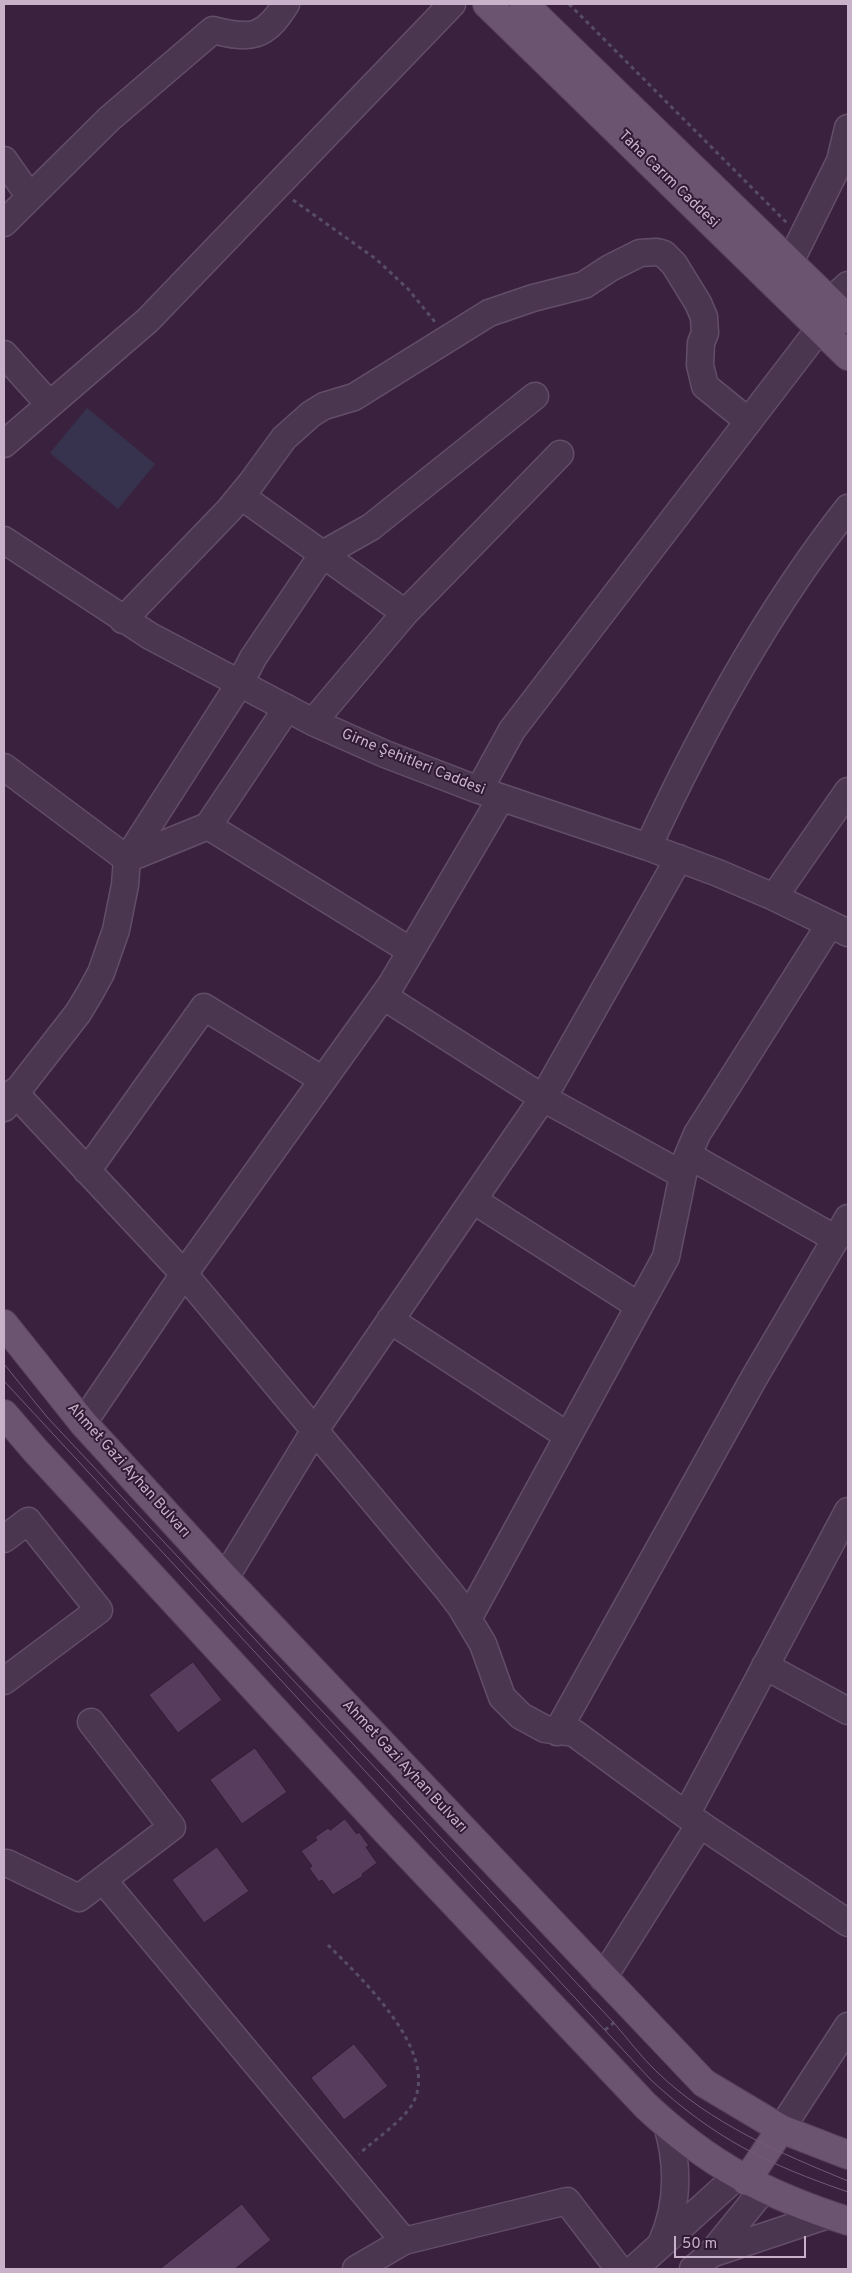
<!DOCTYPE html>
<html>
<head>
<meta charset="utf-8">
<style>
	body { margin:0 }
	#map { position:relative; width:852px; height:2273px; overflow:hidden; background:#3a223f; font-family:Overpass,sans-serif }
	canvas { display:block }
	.frame { position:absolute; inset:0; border:5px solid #c7b2ca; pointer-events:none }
	.scale { position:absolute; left:674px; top:2236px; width:132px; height:22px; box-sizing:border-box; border:2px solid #c7b2ca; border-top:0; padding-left:6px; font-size:15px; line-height:18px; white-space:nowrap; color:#c7b2ca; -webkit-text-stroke:4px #301b34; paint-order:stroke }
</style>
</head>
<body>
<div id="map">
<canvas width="852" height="2273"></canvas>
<div class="frame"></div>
<div class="scale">50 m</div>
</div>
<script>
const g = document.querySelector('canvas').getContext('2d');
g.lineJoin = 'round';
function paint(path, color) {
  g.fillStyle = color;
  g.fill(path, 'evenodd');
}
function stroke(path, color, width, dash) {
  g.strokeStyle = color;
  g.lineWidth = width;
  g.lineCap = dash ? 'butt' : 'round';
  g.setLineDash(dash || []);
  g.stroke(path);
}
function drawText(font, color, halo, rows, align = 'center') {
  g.font = font + ' Overpass,sans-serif';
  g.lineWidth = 4;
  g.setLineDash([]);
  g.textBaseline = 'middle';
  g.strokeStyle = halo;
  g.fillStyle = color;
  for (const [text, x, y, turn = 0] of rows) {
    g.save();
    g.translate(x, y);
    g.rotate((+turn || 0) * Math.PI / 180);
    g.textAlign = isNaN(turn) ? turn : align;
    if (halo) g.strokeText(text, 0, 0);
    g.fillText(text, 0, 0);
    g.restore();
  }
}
const green = new Path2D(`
	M87,408L155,464L118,509L50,453Z`);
const building = new Path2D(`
	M193,1662L222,1700L178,1733L149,1695Z
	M255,1748L287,1792L242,1824L210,1780Z
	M345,1819L357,1834L359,1832L369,1846L366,1847L377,1863L362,1874L363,1876L333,1895L322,1880L319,1882L309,1868L312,1866L301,1851L317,1840L315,1837L328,1828L330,1830Z
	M217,1847L249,1891L204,1923L172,1880Z
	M354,2044L388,2086L344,2120L311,2078Z
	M242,2204L271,2240L235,2269H160Z`);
const path = new Path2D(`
	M569,4L787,223
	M293,200L376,259L408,289L435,322
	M328,1945C361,1978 438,2050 414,2101C405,2120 374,2140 359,2154
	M605,2030L616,2021`);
const minor = new Path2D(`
	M4,160L30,197
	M4,223L109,119L213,30C251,40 265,38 286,4
	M790,262L840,161L848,128
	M830,301L848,285
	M4,354L49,404
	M4,444L148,320L452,4
	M241,496L405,613
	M4,540L150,636L313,722L385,754L479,790L648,847L718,873L774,897L848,933
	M123,620L229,510L252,482L284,438L311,414L324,406L354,397L489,313L533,298L584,285L610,268L640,253L657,252L664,254L674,264L698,303L704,317L705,333L701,343L700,365L705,386L748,421
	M313,722L405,613L560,454
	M4,767L127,859L208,826L287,708
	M479,790L512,730L820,328
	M208,826L411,951
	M648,847C703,728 767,611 848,508
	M774,897L848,791
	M383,996L543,1098L683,1175
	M14,1092L184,1274L448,1590L461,1607L483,1644L502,1697L521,1716L545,1729L574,1733L686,1815L848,1923
	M4,1108L78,1013L90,993L101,973L116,930L125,885L127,859L240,683L253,658L323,554L371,527L535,396
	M686,1160L695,1159L836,1239
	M87,1171L204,1007L323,1080
	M473,1200L639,1306
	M390,1320L568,1436
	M83,1423L184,1274L391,985L501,798
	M4,1539L28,1521L99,1610L4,1681
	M225,1578L315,1430L543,1098L679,858
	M468,1619L666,1257L686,1160L697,1134L830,924
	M765,1666L848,1711
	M557,1732L754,1378L848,1218
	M686,1815L848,1511
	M7,1863L79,1898L172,1827L91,1722
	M103,1880L404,2241
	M603,1978L700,1824
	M781,2129L848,2026
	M661,2244C679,2205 679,2166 667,2125
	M711,2254L828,2215
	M356,2269L404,2241L567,2201L619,2269
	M634,2269L737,2176
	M693,2269L711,2254L763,2190`);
const major = new Path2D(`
	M487,4L848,356
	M524,4L848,319
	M4,1324L83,1423L225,1578L704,2083L781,2129L848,2155
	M4,1414L35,1450L386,1831L646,2106C709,2165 766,2195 848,2221
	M746,2181L781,2129`);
const tram = new Path2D(`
	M4,1364L47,1417L614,2023C628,2039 641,2057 657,2072C711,2124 780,2153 848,2181
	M4,1381L651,2080C715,2139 767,2164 848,2192`);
const streetNames = [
	["Taha Carım Caddesi",668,180,44],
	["Girne Şehitleri Caddesi",413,763,22],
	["Ahmet Gazi Ayhan Bulvarı",128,1471,48],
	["Ahmet Gazi Ayhan Bulvarı",404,1767,47]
];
paint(green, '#37334f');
paint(building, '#573c5d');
stroke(building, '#321d36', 1);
stroke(minor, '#634e67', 29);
stroke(major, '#543f58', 30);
stroke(path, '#584d68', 3, [4, 4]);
stroke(minor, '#4b364f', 26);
stroke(major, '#6b546f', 28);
stroke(tram, '#735a78', 1);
drawText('15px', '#c7b2ca', '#301b34', streetNames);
</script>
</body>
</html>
